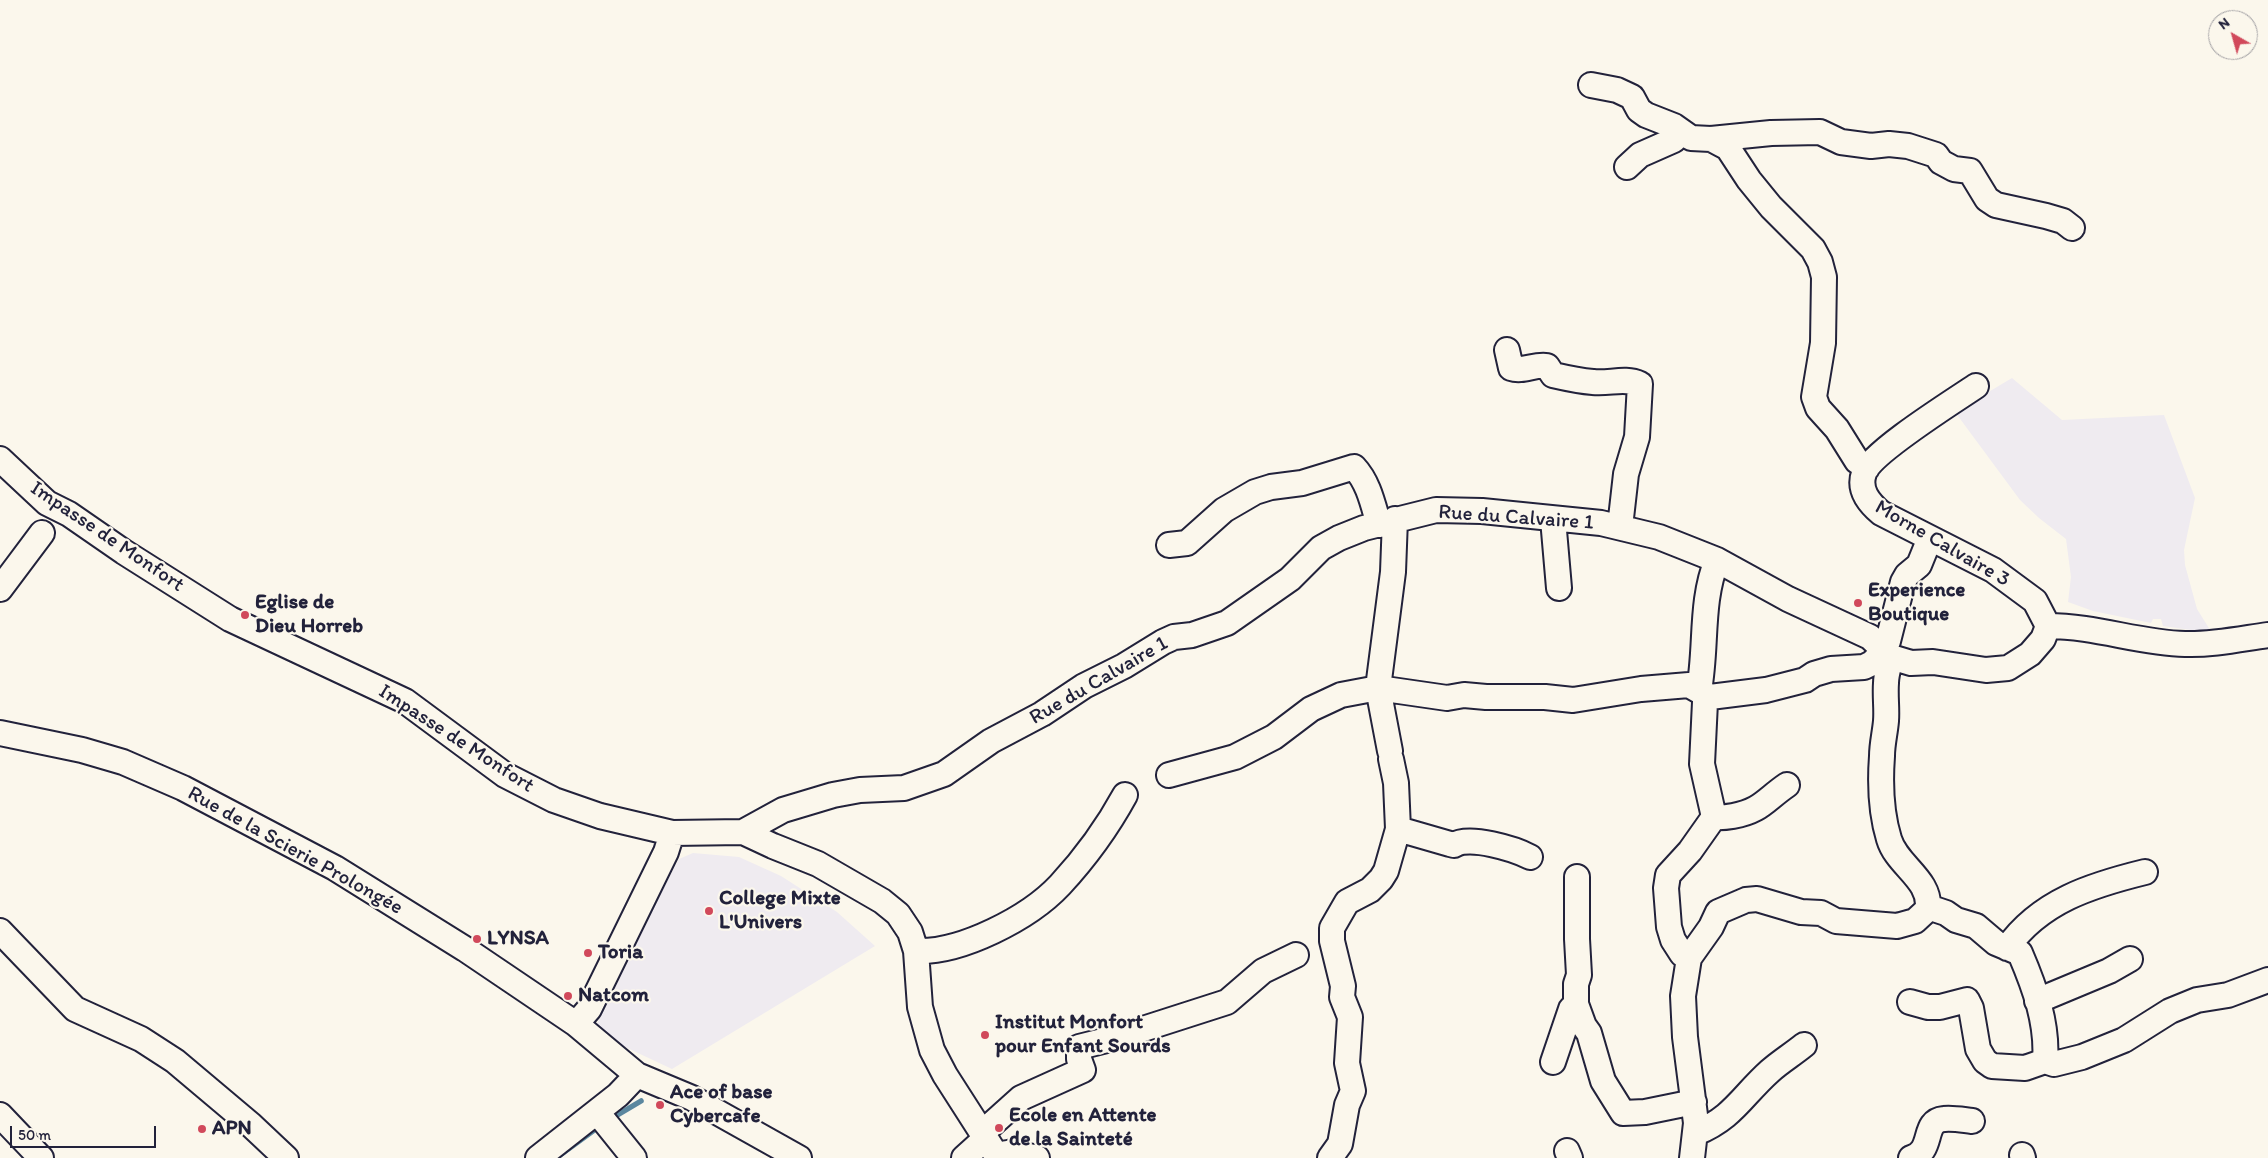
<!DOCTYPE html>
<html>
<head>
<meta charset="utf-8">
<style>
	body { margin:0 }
	#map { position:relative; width:2268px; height:1158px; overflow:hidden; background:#fbf7ec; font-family:Itim,sans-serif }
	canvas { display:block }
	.north { position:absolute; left:2208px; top:10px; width:50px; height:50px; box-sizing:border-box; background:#fbf7ec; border:1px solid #a4a2a5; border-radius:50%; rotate:322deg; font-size:14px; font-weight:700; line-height:20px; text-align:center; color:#22223b }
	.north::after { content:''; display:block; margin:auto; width:18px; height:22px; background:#d1495b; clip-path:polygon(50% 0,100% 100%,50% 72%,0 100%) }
	.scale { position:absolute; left:10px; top:1126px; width:146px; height:22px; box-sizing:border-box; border:2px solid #22223b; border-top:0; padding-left:6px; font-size:15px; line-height:18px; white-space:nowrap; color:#22223b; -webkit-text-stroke:4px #fbf7ec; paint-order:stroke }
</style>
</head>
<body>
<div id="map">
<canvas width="2268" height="1158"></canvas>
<div class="north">N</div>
<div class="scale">50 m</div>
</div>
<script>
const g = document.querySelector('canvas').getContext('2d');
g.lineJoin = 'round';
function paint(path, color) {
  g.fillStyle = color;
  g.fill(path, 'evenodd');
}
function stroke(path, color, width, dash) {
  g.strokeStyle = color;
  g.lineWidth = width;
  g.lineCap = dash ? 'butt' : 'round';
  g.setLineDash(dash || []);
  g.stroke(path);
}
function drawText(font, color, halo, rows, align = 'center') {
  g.font = font + ' Itim,sans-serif';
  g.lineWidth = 4.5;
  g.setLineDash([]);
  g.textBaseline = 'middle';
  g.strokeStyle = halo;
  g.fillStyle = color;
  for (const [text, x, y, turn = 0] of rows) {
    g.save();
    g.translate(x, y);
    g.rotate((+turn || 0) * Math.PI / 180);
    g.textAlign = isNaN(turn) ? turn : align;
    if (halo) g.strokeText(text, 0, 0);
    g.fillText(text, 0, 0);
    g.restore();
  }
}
const built = new Path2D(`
	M2012,378L2062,420L2164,415L2195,498L2184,550L2185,565L2197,609L2212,633L2163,626L2161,619H2153L2151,623L2093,611L2068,602L2071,577L2066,539L2039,518L2020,500L1955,412Z
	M693,853L739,857L781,876L837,912L875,946L672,1069L621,1045L597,1024L642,928L679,859Z`);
const stream = new Path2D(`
	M609,1120L641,1101
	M560,1155L601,1125`);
const minor = new Path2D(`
	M1591,85L1617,90L1632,97L1639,110L1646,115L1674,126L1691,138L1711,139L1771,133L1820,132L1841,142L1871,146L1889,144L1908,146L1936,155L1941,162L1954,169L1970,171L1987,199L1996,205L2046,216L2063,221L2072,228
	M1711,139L1728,148L1749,180L1771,207L1813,249L1820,262L1824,277L1823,343L1814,397L1818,408L1837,429L1857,461L1867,468
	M1627,167L1640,155L1674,140L1681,131
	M1507,350L1511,368C1523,372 1534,364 1547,366L1553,375C1566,378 1580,381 1593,382C1609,384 1625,377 1640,384L1637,437L1626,474L1620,527
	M1976,386C1954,401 1872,452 1864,473C1858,490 1869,503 1881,513L1993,570L2035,601L2048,626
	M0,459L47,503L69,514L124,552L230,619L405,701L505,775L554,800L600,816L672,833L743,832L773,846L818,864L882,901L898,914L910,932L916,951L920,1007L932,1050L945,1075L995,1153L1004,1154L1012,1152L1037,1158
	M1553,519L1559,588
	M1169,545L1187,543L1224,510L1255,492L1271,487L1302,483L1354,467C1369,483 1373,505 1379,525
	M0,589L42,533
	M2048,626C2096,626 2139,643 2185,644C2212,645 2240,639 2268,635
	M1699,690C1707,647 1700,602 1717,560
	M0,733L82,750L123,762L183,788L335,868L465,949L576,1024L637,1075L692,1098L799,1158
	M1390,751L1378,688L1447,698L1464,695L1486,697H1545L1573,700L1641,689L1689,685L1710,697L1766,690L1805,680L1814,674L1831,669L1864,667L1872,663L1885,650L1888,641L1903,582L1907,575L1919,565L1930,538
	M1169,775L1235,757L1274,737L1311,709L1341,695L1378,688L1393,572L1395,519
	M1714,817C1721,818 1727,817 1733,816C1761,811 1765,800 1787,785
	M1398,829L1450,844L1454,845C1469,835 1515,849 1530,857
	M743,832L783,810L833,795L860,790L904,788L944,774L991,741L1042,714L1084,686L1124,666L1163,642L1174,637L1192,635L1227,623L1290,579L1321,548L1339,538L1364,528L1436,510L1482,511L1601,523L1659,537L1717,560L1788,599L1870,637L1891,657L1911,663L1933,662L1986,670L2008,668L2030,654L2043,639L2048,626
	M1577,877V939L1579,975L1576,984V1004L1584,1026L1589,1033L1603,1081L1623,1113L1645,1112L1694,1102
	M1928,909H1934L1946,913L1956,920L1976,926L1996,943L2020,953C2035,988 2048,1024 2045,1061
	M0,931L75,1009L141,1039L175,1061L251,1125L286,1158
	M2007,948C2040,901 2092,885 2145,872
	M916,951C961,953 1029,918 1060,885C1085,858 1107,828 1125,795
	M1689,958L1682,954L1673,940L1669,927L1666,888L1668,875L1690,851L1714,817L1702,764L1705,702L1710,697
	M2037,1001L2109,971L2130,959
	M1910,1002L1928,1007H1940L1967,1000L1971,1008L1978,1049L1985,1061L1992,1066L2025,1068L2045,1061L2054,1064L2082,1057L2124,1040L2170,1011L2197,1000L2228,995L2268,980
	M576,1024L589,1009L666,852L672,833
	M1553,1062L1571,1009L1576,1004
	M597,1112L634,1158
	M0,1115L41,1158
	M982,1133L1021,1098L1083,1070L1079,1059V1047L1115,1038L1227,1002L1263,971L1296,955
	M1696,1133C1733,1118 1742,1096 1770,1071C1780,1062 1793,1054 1804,1045
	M1567,1151L1570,1158
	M2022,1155L2023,1158
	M538,1158L618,1095L637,1075
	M964,1158L985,1139
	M1330,1158L1340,1144L1347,1105L1353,1091L1347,1063L1350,1017L1342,997L1343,986L1332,941V928L1347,902L1370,890L1381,879L1386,871L1398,829L1396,783L1391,759
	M1692,1158L1696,1123L1685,1037L1683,996L1689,958L1711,927L1718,912L1746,900L1757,899L1801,912L1821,913L1836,921L1897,926L1915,921L1928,909C1931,879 1897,866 1889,839C1881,813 1880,783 1882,756C1882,744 1885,733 1886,721C1887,709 1885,696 1886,683C1886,675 1889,666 1891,657
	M1911,1158C1935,1151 1921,1121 1944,1119C1953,1118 1963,1120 1972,1121`);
const markers = [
	[1858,603,5,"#d1495b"],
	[245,615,5,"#d1495b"],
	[709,911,5,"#d1495b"],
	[477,939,5,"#d1495b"],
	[588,953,5,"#d1495b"],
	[568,996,5,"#d1495b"],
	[985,1035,5,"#d1495b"],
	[660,1105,5,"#d1495b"],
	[999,1128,5,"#d1495b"],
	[202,1129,5,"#d1495b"]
];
const streetNames = [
	["Rue du Calvaire 1",1516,518,4],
	["Impasse de Monfort",107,537,34],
	["Morne Calvaire 3",1942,544,30],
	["Rue du Calvaire 1",1099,681,-30],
	["Impasse de Monfort",456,739,33],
	["Rue de la Scierie Prolongée",295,851,29]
];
const poiNames = [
	["Experience",1868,591],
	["Boutique",1868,615],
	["Eglise de",255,603],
	["Dieu Horreb",255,627],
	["College Mixte",719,899],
	["L'Univers",719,923],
	["LYNSA",487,939],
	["Toria",598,953],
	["Natcom",578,996],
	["Institut Monfort",995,1023],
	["pour Enfant Sourds",995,1047],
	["Ace of base",670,1093],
	["Cybercafe",670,1117],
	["Ecole en Attente",1009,1116],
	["de la Sainteté",1009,1140],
	["APN",212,1129]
];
paint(built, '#efebf0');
stroke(stream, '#5b879f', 5.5);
stroke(minor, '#22223b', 28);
stroke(minor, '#fbf7ec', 24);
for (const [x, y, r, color] of markers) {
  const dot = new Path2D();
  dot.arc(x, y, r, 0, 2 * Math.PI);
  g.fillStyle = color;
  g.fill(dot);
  stroke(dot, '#fbf7ec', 2);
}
drawText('21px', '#22223b', '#fbf7ec', streetNames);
drawText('bold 21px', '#22223b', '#fbf7ec', poiNames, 'left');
</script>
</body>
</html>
